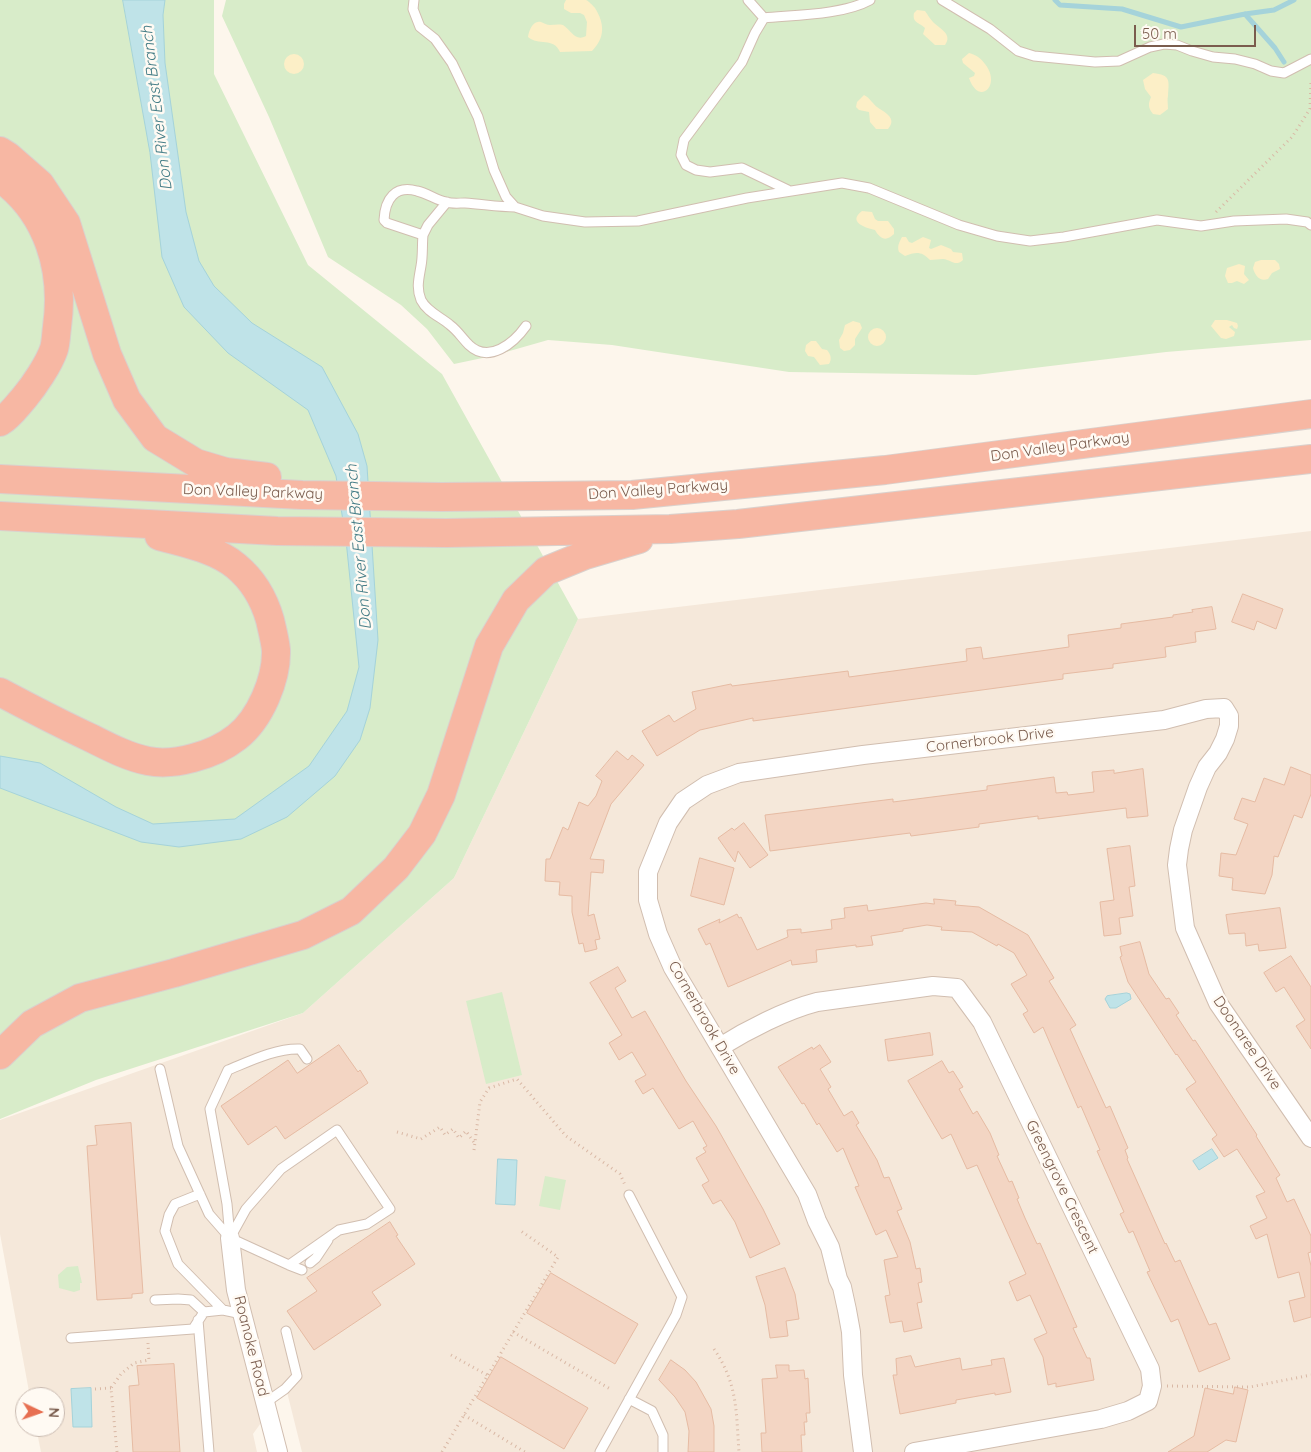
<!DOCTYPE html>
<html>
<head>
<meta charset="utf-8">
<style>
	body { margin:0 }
	#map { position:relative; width:1311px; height:1452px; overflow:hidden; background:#fdf6ec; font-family:Quicksand,sans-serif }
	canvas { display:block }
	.north { position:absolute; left:15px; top:1387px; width:50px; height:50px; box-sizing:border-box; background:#fffaf3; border:1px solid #cabbb1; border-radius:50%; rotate:93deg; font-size:14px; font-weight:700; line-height:20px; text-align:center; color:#7a5c4d }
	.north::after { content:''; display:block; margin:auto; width:18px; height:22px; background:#e76f51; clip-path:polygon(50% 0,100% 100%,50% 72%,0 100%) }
	.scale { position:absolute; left:1134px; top:25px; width:122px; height:22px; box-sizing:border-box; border:2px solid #7a5c4d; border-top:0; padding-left:6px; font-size:15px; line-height:18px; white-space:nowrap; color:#7a5c4d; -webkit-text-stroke:4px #fffaf3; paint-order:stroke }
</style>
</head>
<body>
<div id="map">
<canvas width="1311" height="1452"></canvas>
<div class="north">N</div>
<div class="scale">50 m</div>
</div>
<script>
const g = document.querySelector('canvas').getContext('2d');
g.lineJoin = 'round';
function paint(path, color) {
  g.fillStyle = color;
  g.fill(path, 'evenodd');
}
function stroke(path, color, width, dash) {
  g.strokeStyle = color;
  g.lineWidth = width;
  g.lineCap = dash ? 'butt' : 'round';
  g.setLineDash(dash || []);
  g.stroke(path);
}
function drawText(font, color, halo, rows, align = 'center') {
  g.font = font + ' Quicksand,sans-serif';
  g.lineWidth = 5;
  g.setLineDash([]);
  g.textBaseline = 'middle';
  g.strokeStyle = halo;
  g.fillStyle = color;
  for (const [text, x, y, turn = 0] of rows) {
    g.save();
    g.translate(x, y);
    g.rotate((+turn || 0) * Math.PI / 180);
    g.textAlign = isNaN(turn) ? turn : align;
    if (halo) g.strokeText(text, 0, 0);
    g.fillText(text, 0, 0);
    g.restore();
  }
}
const residential = new Path2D(`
	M1311,531V1452H302L286,1388L253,1434L257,1452H41L36,1427H55V1397H30L0,1234V1120L303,1013L454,878L578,619Z`);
const green = new Path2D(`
	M0,0H214V74L308,265L442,374L578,619L454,878L303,1013L96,1080L0,1119Z
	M226,0H1311V340L1166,352L976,375L789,372L612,345L548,340L492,356L454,364L427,329L401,305L328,257L269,117L222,16Z
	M502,992L522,1075L486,1084L466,1001Z
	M545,1176L566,1180L560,1210L539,1206Z
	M78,1266L82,1283H80V1290L74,1292L59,1288L58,1275L67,1267Z`);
const sand = new Path2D(`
	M566,0C572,0 581,0 586,0C589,1 593,6 595,8C605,24 605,38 592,51L560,52C554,37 538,46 528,37C529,30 533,20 541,22C544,23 547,25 550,25C554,25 558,24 563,25C571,30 575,42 586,36L587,22L584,15L580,13H571L564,9V4Z
	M917,10L925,11C928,15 930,19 933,22C940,29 953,34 945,45H935L923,34L925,28C919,22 912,23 914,13Z
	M969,53C976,55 981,58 985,64C1002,85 979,107 969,78L974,76L975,73L963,63L962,59Z
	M284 64a10 10 0 1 1 20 0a10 10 0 1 1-20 0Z
	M1153,73C1171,75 1169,80 1168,96C1167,100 1168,104 1168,109L1160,115L1153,114C1148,108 1148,104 1151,97L1145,89L1143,80Z
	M864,95C870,98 872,103 877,107C884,112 898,118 888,129H876L870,122L869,112L859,110L856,107L857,102Z
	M862,211L872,212L875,219L878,221H888L894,229V234C886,242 880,239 875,230C866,228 847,222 862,211Z
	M902,237H906L909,242L912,243L923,237L931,240L929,248L931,249L941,245L951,249L953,252L962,253L963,260C955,267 952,260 943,259C939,259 934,260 930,260C921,251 916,252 905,256L899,252C897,246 899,243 902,237Z
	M1261,260H1275L1279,264L1280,269L1272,273L1268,279C1260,282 1255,276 1253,268L1255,262Z
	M1239,264L1245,266L1244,274L1249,280L1244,284L1237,281L1232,283H1228L1225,276L1227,268Z
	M1215,320H1227L1237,323L1238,326L1237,329L1234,328L1232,325L1229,327L1235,332L1234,336L1226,339L1221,338L1211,326Z
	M853,321L860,323L862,328L855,339V345L850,350L844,351L840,348L839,340L843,333L845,325Z
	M868 337a9 9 0 1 1 18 0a9 9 0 1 1-18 0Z
	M811,341H816L822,349L827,350C831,355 832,359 829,364L820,365L814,357L808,356L805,351L806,345Z`);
const water = new Path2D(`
	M123,0H165L163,15L165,63L186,212L199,261L214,286L252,323L322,367L358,434L367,466L378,640L370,708L360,740L335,776L287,817L241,839L179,847L141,842L0,788V756L40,763L116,807L153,824L235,819L309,766L347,711L359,667L346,540L336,476L308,410L228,353L184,307L162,257L150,153Z
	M1127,993L1130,994L1131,999L1116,1008H1110L1105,999L1107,996Z
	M1212,1149L1218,1158L1199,1170L1193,1161Z
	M498,1159L517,1160L515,1205L496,1204Z
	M91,1388L92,1427H73L71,1389Z`);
const stream = new Path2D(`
	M1055,0L1060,5L1122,9L1181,27L1245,14L1274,10L1294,0
	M1245,14L1275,48L1284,62`);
const building = new Path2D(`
	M1243,594L1283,609L1276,629L1257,621L1254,630L1232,622Z
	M1212,607L1216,629L1195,632L1196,642L1165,647L1166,657L1113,664V668L1063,674V679L753,721V718L700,730L657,756L642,731L669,715L674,722L696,709L692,692L731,684L732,686L848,671L849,677L967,661L966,649L981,647L983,659L1069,647L1068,635L1121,628V624L1173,617V615L1193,612L1192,610Z
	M617,751L628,760L632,755L644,765L611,804L590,859L604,860L603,873L591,872L588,916L594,914L600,939L595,940L597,949L585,952L583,943L579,944L572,912V896L559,895L560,882L545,881L546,859H550L563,827L568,830L579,802L588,806L596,796L602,781L596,776Z
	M1291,767L1311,775V794L1302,818L1294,815L1278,857L1274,856L1272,875L1265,894L1232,890L1233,878L1219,876L1221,853L1236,855L1248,824L1234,819L1242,798L1255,802L1264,778L1284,785Z
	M1143,769L1148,816L1127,818L1126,808L1038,819V816L979,824V827L911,836L910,833L770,851L765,815L893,799V802L987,790V786L1054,777L1056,793L1067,792L1068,795L1094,792L1092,772L1114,770V773Z
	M744,823L768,855L750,868L738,851L735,862L718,838L732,828L734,830Z
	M1130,846L1135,886L1129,887L1133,916L1119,918L1121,934L1104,936L1100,902L1114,900L1107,849Z
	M700,858L734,868L724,905L691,896Z
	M934,899L956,901L955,905L979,907L1028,935L1054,978L1049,981L1076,1025L1070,1029L1106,1108L1110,1106L1128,1148L1125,1150L1128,1158L1127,1159L1165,1244L1166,1243L1175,1262L1180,1260L1209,1325L1216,1323L1230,1359L1199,1372L1178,1319L1171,1322L1147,1272L1150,1271L1133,1231L1129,1233L1120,1214L1124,1212L1097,1151L1100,1150L1081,1106L1078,1108L1043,1027L1034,1033L1023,1014L1028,1011L1011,984L1027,975L1014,953L998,944L997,946L972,932L941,930L942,927L927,925L903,929V931L871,936L873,945L856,947V945L816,950L817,962L792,965L791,960L728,987L710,943L706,945L698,929L720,919L719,923L737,914L739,918L741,917L757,950L788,937L787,930L801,929V933L832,929L831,920L845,918L844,908L867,905L868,911L926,903L934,904Z
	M1280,908L1286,948L1259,951L1258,944L1246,946L1245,933L1229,934L1226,915Z
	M1140,942L1149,974L1166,999L1169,998L1179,1013L1176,1015L1193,1041L1195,1040L1257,1135L1256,1136L1280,1175L1276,1178L1287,1202L1294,1199L1311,1236V1252L1308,1253L1311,1266V1317L1294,1322L1289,1301L1305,1297L1299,1272L1278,1278L1267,1234L1256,1239L1250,1226L1267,1218L1256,1196L1265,1192L1237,1149L1224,1157L1212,1139L1217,1135L1186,1089L1196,1082L1177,1054L1176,1055L1128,982L1120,957L1122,956L1120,947Z
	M1291,956L1311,987V1049L1296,1026L1305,1020L1284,987L1276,992L1264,973Z
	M618,967L626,981L615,988L632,1018L645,1011L686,1081L716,1126L763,1209L780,1244L750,1258L735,1222L721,1200L713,1204L702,1185L709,1181L696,1158L706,1152L703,1148L707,1146L693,1121L679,1129L653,1088L643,1094L635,1081L646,1075L632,1052L619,1060L609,1043L622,1035L590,983Z
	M930,1033L933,1055L888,1061L885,1040Z
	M339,1045L358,1072L360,1070L368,1083L285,1139L276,1126L248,1145L221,1106L288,1060L297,1073Z
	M820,1045L831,1062L820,1069L831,1087L828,1089L844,1116L852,1111L859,1123L856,1125L877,1160L884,1178L889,1177L902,1209L897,1211L910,1242L916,1269L920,1268L922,1282L918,1283L922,1302L917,1303L922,1328L904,1332L902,1321L890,1323L885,1296L890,1295L884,1260L898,1257L886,1230L876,1235L855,1187L859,1186L843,1148L837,1152L819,1123L817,1125L804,1103L802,1104L778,1067L812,1047L813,1049Z
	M942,1061L949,1073L953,1071L963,1087L959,1089L973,1114L977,1111L990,1133L999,1155L997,1156L1009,1182L1012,1181L1019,1198L1017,1199L1025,1218L1037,1244L1040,1243L1077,1327L1073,1328L1087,1358H1090L1094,1380L1056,1387V1383L1048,1385L1043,1357L1034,1339L1047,1333L1030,1295L1017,1301L1009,1282L1026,1274L977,1165L967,1169L951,1134L942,1139L908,1081Z
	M131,1123L143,1293L132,1294V1298L97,1300L87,1146L97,1145L95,1126Z
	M390,1222L398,1235L396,1236L415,1264L372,1292L381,1305L314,1350L287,1311L317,1291L307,1278Z
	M785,1268L795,1294L799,1319L786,1321L788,1336L770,1338L765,1305L756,1277Z
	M551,1273L638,1324L615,1364L527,1313Z
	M911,1356L915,1367L960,1358L962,1370L992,1365L991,1360L1004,1358L1011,1392L995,1395V1393L956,1400V1403L900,1414L893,1375H897L896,1359Z
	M501,1357L588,1408L564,1449L477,1398Z
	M671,1360L685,1370L696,1382L711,1409L714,1426V1452H688L689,1431L685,1412L675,1397L659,1380Z
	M174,1364L180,1452H133L129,1386L139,1385L137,1366Z
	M776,1365H789V1371L804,1370L805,1379L808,1378L810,1413H806L807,1422H804L805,1435H801L802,1452H762L761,1433H766L762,1379L777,1378Z
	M1235,1387L1248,1390L1236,1442L1226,1440L1207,1452H1168L1194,1436L1205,1388L1233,1394Z`);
const path = new Path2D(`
	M1216,212L1292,137L1310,109L1311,80
	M397,1132L421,1139L440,1127L445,1135L453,1129L459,1138L466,1131L475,1144
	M474,1150L480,1102L489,1088L517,1079L566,1136L620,1174L625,1185
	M513,1332L612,1390
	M714,1349C738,1384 736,1412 739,1452
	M451,1355L487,1375
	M1167,1386L1250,1387L1311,1375
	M95,1389L111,1388
	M464,1415L525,1452
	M117,1452L111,1388L121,1374L134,1363L149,1360L148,1343
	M442,1452L558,1257L521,1231`);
const lane = new Path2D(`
	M414,0L413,9L420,27L435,39L452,63L478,117L494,170L506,197L515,207L543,216L585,222L638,221L747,198L842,183L869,188L959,225L997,236L1030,241L1064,237L1157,220L1201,226L1234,221L1286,219L1307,222L1311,225
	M748,0L764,18C794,15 843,15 870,0
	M942,0L990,29L1018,51L1034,56L1095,62L1119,61L1150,47L1164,44L1177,45L1192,51L1213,57L1235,59L1255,64L1271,71L1284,73L1311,59
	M764,18L755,33L742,62L684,140L681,155L686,165L696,170L710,172L742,168L788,190
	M515,207C498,207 482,204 465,203C459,203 452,204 446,202C436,200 427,193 417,191C395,185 385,199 384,220L387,223L423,235C422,245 423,256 421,266C419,278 416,288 421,300C427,312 441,317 450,325C458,331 462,338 469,345C489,364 514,343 526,326
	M423,235L428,225L447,202
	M160,1069L178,1146L209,1214L230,1238L289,1265L339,1230L367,1224L390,1209L337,1130L281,1169L246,1209L230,1238
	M200,1194L175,1204L169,1215L165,1231L178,1264L223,1310L242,1314
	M230,1238L227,1204L210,1109L228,1070C250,1061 276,1048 300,1049L307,1059
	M310,1263L316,1258L328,1240
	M289,1265L302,1270
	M155,1300L178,1299L191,1300L204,1312
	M198,1320L209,1452
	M71,1338L193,1329L204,1312L223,1310
	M629,1399L652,1411L663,1435V1452
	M265,1403L285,1389L297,1376L286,1331
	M600,1452L676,1315L682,1297L629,1195`);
const street = new Path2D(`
	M720,1047C747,1030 786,1010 817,1002L933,986L957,988L982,1022L1150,1369L1152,1386L1148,1401L1128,1411L1101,1419L914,1452
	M230,1238L236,1290L278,1452
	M863,1452L853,1375L851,1332L847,1310L842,1287L838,1279L830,1247L817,1221L807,1194L673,968L658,934L648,900V872L668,823L683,801L707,785L739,773L863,755L1164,720L1206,709L1224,708L1229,716V726L1225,739L1218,753L1207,767L1198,787L1183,830L1179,849L1177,865L1185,928L1218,1003L1311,1138`);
const highway = new Path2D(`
	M0,151L8,156L40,184L66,223L107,354L127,400L155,438L196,463L226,472L267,477
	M0,178C48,212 65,270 57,327C56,334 56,342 54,349C49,364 34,386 24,398C16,407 10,416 0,422
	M0,479L302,495L442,497L632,495L885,470L1311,414
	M0,516L277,531L446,533L670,529L738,524L1311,459
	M0,692C30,708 61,724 91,738C109,747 128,757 148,761C163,764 178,762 193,758C209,754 223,748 237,737C260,719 277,679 276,650C275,640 272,629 270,620C264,599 253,580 236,566C216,549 184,543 159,536
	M0,1055L32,1024L80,998L174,973L303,935L351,911L396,868L422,834L441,795L489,646L516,600L546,571L585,555L639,539`);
const streetNames = [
	["Don Valley Parkway",1060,447,-8],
	["Don Valley Parkway",658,490,-4],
	["Don Valley Parkway",253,492,2],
	["Cornerbrook Drive",990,740,-7],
	["Cornerbrook Drive",704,1018,60],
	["Doonaree Drive",1247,1043,56],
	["Greengrove Crescent",1062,1187,64],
	["Roanoke Road",251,1346,76]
];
const waterNames = [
	["Don River East Branch",157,108,-97],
	["Don River East Branch",359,547,-95]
];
paint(residential, '#f5e8da');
paint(green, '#d8ecc9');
paint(sand, '#fcefc7');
paint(water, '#bfe3e8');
stroke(water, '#a5d3da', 1);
stroke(stream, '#a5d3da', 5);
paint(building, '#f3d5c3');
stroke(building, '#e6bba3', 1);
stroke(lane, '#d1beb0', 11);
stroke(street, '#d1beb0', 20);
stroke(highway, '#dad1cd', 30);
stroke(path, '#d9b8a5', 3, [1, 4]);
stroke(lane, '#fff', 9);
stroke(street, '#fff', 18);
stroke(highway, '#f7b7a3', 28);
drawText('15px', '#7a5c4d', '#fffaf3', streetNames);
drawText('italic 16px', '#437c86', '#fffaf3', waterNames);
</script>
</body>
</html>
